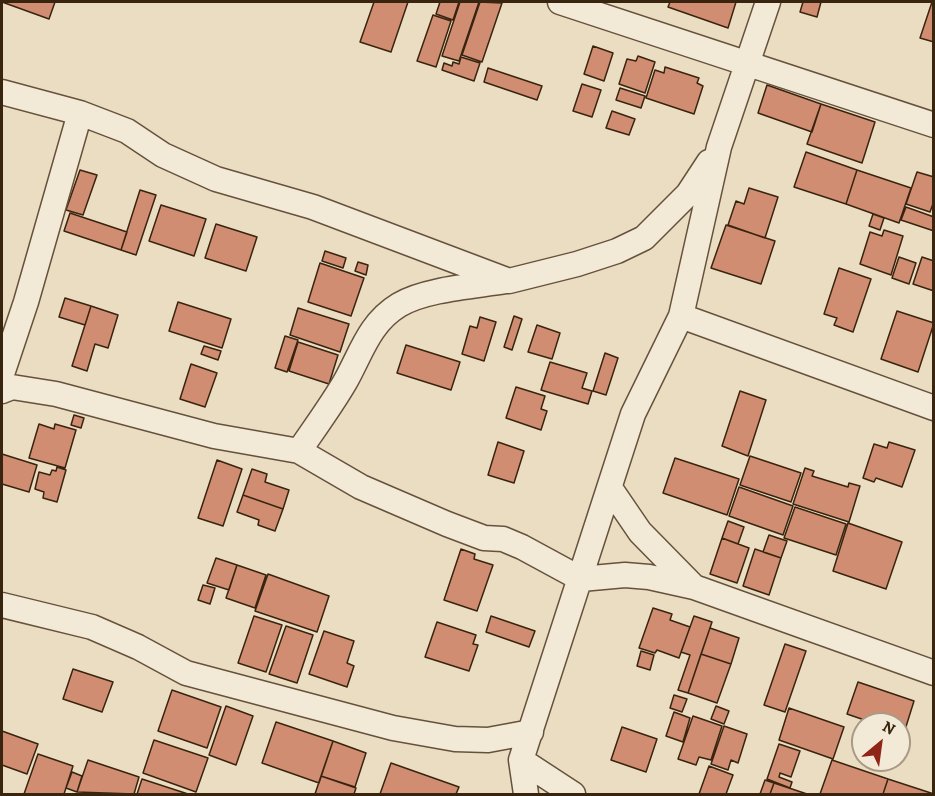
<!DOCTYPE html>
<html>
<head>
<meta charset="utf-8">
<style>
	body { margin:0 }
	#map { position:relative; width:935px; height:796px; overflow:hidden; background:#ebddc2; font-family:Alegreya,serif }
	canvas { display:block }
	.frame { position:absolute; inset:0; border:3px solid #39240f; pointer-events:none }
	.north { position:absolute; left:851px; top:712px; width:60px; height:60px; box-sizing:border-box; background:#f2e9d7; border:2px solid #a89a87; border-radius:50%; rotate:29deg; font-size:16px; font-weight:700; line-height:24px; text-align:center; color:#39240f }
	.north::after { content:''; display:block; margin:auto; width:21px; height:27px; background:#8f2418; clip-path:polygon(50% 0,100% 100%,50% 72%,0 100%) }
</style>
</head>
<body>
<div id="map">
<canvas width="935" height="796"></canvas>
<div class="frame"></div>
<div class="north">N</div>
</div>
<script>
const g = document.querySelector('canvas').getContext('2d');
g.lineJoin = 'round';
function paint(path, color) {
  g.fillStyle = color;
  g.fill(path, 'evenodd');
}
function stroke(path, color, width, dash) {
  g.strokeStyle = color;
  g.lineWidth = width;
  g.lineCap = dash ? 'butt' : 'round';
  g.setLineDash(dash || []);
  g.stroke(path);
}
const building = new Path2D(`
	M2,2H55L49,19Z
	M374,2H408L391,52L360,42Z
	M440,2H459L453,20L436,14Z
	M460,2H479L459,61L442,56Z
	M480,2L502,3L482,62L462,55Z
	M670,2H736L728,28L668,7Z
	M803,2H821L817,17L800,12Z
	M932,2H934V42L920,38Z
	M433,15L451,21L436,67L417,61Z
	M593,46L613,53L604,81L584,74Z
	M638,56L655,62L645,93L619,84L627,59L636,61Z
	M461,57L480,63L474,81L442,70L444,63L452,66L453,62L459,64Z
	M665,67L699,78L697,83L703,86L694,114L646,98L655,70L664,73Z
	M488,68L542,86L537,100L484,82Z
	M582,84L601,90L592,117L573,111Z
	M767,85L821,104L812,132L758,113Z
	M620,88L645,96L641,108L616,100Z
	M821,104L875,122L862,163L807,144Z
	M612,111L635,119L629,135L606,128Z
	M806,152L857,170L846,204L794,187Z
	M80,170L97,175L83,215L66,210Z
	M857,170L911,188L899,223L846,204Z
	M917,172L934,177V201L930,212L906,204Z
	M749,188L778,197L765,238L728,225L736,201L744,204Z
	M140,190L156,195L136,255L121,250Z
	M161,205L206,219L194,256L149,241Z
	M906,207L934,217V231L901,220Z
	M70,213L127,232L121,250L64,231Z
	M873,214L884,218L880,230L869,226Z
	M216,224L257,237L246,271L205,258Z
	M726,225L775,241L761,284L711,268Z
	M884,230L903,236L891,275L860,264L870,232L882,236Z
	M325,251L346,258L343,268L322,261Z
	M899,257L916,263L909,284L892,278Z
	M922,257L934,261V291L913,284Z
	M358,262L368,265L366,275L355,271Z
	M320,263L364,278L351,316L308,302Z
	M839,268L871,279L853,332L834,325L837,318L824,314Z
	M65,298L91,306L85,325L59,317Z
	M178,302L231,319L222,348L169,331Z
	M91,306L118,315L108,348L95,344L87,371L72,366Z
	M298,308L349,324L340,352L290,335Z
	M897,311L934,323L918,372L881,359Z
	M514,316L522,319L512,350L504,347Z
	M480,317L496,322L484,361L462,354L470,326L477,328Z
	M537,325L560,333L552,359L528,352Z
	M285,336L298,340L287,372L275,368Z
	M298,342L338,355L329,384L289,371Z
	M406,345L460,362L451,390L397,373Z
	M204,346L221,351L218,360L201,354Z
	M605,353L618,358L606,395L593,391Z
	M550,362L587,373L582,388L592,391L588,404L541,390Z
	M191,364L217,373L205,407L180,399Z
	M516,387L545,396L541,409L547,411L541,430L506,418Z
	M740,391L766,400L748,456L722,446Z
	M74,415L84,418L81,428L71,425Z
	M39,424L54,429L55,424L76,430L65,468L29,458Z
	M498,442L524,451L514,483L488,475Z
	M889,442L915,450L902,487L876,478L874,482L863,478L874,444L887,448Z
	M2,454L37,465L29,492L2,484Z
	M750,456L801,473L791,502L740,485Z
	M675,458L739,479L727,515L663,493Z
	M217,460L242,469L223,526L198,518Z
	M57,467L66,470L57,502L43,498L44,492L35,489L39,472L50,475L52,470L56,471Z
	M805,468L814,471L812,476L848,487L849,483L860,486L849,522L793,504Z
	M252,469L267,474L265,482L289,490L283,509L243,495Z
	M739,487L793,506L783,535L729,516Z
	M243,495L283,509L275,531L258,525L259,520L237,512Z
	M795,507L846,524L836,555L784,538Z
	M728,521L744,527L738,544L722,538Z
	M848,523L902,542L886,589L833,571Z
	M769,535L787,541L781,558L763,552Z
	M722,538L749,548L737,583L710,574Z
	M461,549L475,554L474,559L493,565L477,611L444,600Z
	M755,549L781,558L769,595L743,586Z
	M216,558L237,565L229,590L207,583Z
	M237,565L266,575L255,608L226,598Z
	M268,574L329,596L317,632L255,611Z
	M203,585L215,588L210,604L198,600Z
	M653,608L672,614L670,620L690,627L679,658L657,650L655,653L639,648Z
	M254,616L282,625L266,672L238,663Z
	M491,616L535,631L529,647L486,632Z
	M694,616L712,622L688,693L678,690L690,655L681,652Z
	M437,622L476,635L473,644L478,645L469,671L425,657Z
	M286,626L313,635L297,683L269,674Z
	M710,628L739,638L731,664L701,654Z
	M324,631L354,641L347,663L354,666L347,687L309,674Z
	M785,644L806,651L785,712L764,705Z
	M641,651L654,655L650,670L637,666Z
	M701,654L731,664L717,703L688,693Z
	M73,669L113,682L102,712L63,699Z
	M858,682L914,701L904,733L899,732V724H876L847,714Z
	M172,690L221,707L207,748L158,731Z
	M674,695L687,699L682,712L670,708Z
	M226,706L253,716L236,765L209,755Z
	M716,706L729,711L724,724L711,719Z
	M789,708L844,727L833,759L779,740Z
	M674,712L690,718L683,742L666,736Z
	M693,716L722,726L711,760L699,757L696,765L678,759Z
	M276,722L333,741L319,783L262,763Z
	M724,726L747,734L738,763L731,760L728,770L711,764Z
	M622,727L657,739L646,772L611,760Z
	M2,731L38,744L27,774L2,765Z
	M154,740L208,758L196,792L143,773Z
	M333,741L366,753L355,787L321,776Z
	M779,744L800,751L791,777L780,773L779,777L792,782L790,788L767,779Z
	M38,754L73,766L64,794H24Z
	M88,760L139,777L134,794L77,792Z
	M832,760L888,779L883,794H820Z
	M391,763L459,787L456,794H380Z
	M709,766L733,775L726,794H699Z
	M72,772L82,776L77,792L66,788Z
	M321,776L356,788L354,794H315Z
	M142,779L188,794H137Z
	M888,779L934,794H883Z
	M765,780L774,783L770,794H760Z
	M774,783L807,794H770Z`);
const minor = new Path2D(`
	M560,2L934,125
	M2,92L80,113L127,131L163,155L216,179L313,207L509,281L577,264L617,251L644,238L688,194L709,162
	M681,316L934,408
	M2,374L26,302L80,113
	M2,391L12,387L56,394L214,436L299,451L361,487L447,524L484,538L503,539L522,547L581,579L625,575L649,577L694,587L934,673
	M299,451C314,429 331,406 345,382C361,354 369,323 399,305C425,289 476,286 506,281
	M610,488L640,532L694,587
	M2,605L92,627L138,647L186,673L393,728L455,739L488,740L531,732
	M521,760L573,794
	M526,794L521,760L633,414L681,316L719,147L768,2`);
paint(building, '#d18d72');
stroke(building, '#39240f', 1.5);
stroke(minor, '#66523c', 27);
stroke(minor, '#f2e9d7', 24);
</script>
</body>
</html>
